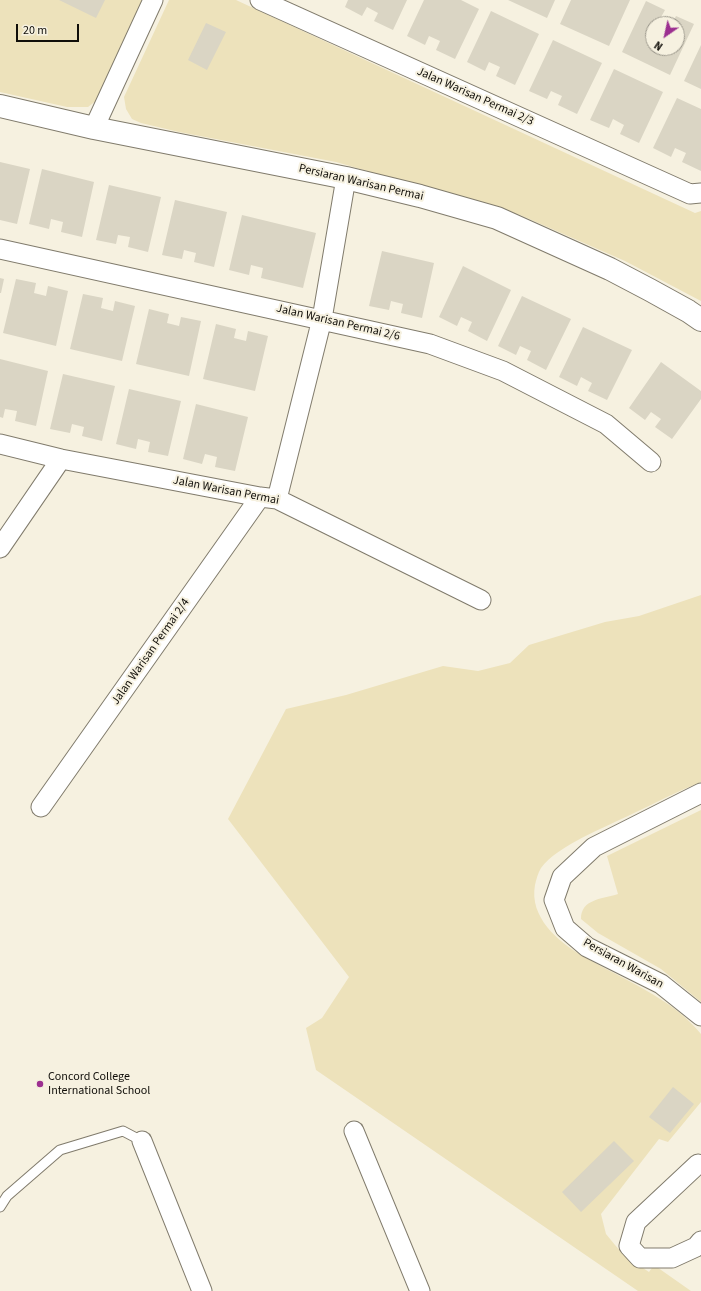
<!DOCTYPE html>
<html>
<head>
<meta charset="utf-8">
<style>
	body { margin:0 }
	#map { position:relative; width:701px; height:1291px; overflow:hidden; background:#f6f1e0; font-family:"Source Sans 3",sans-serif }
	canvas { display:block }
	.north { position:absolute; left:645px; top:16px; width:40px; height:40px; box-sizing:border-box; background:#f6f1e0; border:1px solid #9a968a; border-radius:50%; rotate:214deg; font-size:11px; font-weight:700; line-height:16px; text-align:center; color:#100e09 }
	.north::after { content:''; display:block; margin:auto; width:14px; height:18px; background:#9c2f90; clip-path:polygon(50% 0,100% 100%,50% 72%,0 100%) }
	.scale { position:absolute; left:16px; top:24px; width:63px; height:18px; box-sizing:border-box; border:2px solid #100e09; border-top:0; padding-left:5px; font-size:12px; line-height:14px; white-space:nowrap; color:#100e09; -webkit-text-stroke:3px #f6f1e0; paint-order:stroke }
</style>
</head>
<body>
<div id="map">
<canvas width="701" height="1291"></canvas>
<div class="north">N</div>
<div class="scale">20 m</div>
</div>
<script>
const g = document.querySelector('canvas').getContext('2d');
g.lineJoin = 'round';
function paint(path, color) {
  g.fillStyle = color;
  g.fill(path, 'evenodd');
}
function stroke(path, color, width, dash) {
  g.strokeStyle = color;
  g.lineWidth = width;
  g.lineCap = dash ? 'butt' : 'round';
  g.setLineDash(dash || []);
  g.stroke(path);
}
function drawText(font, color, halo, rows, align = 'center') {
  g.font = font + ' "Source Sans 3",sans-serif';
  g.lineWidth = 4;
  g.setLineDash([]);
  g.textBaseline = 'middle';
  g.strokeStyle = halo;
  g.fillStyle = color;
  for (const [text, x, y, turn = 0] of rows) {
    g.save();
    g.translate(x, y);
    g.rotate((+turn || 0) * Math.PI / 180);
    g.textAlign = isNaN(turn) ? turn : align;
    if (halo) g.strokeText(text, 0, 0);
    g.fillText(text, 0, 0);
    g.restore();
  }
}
const green = new Path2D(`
	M0,0H144L97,100L88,107H67L0,92Z
	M169,0H236L695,213L701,211V301L625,261L520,215L336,162L179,132L141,123L132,119L126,109L124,97Z
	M701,595V782C678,791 655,803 632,814C606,827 558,845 541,868C538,873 536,880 535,885C529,917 558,942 583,956C623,980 671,997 701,1034V1102L668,1142L659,1139L601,1214L606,1234L615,1245L625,1256L649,1272L654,1265L691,1291H638L316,1070L306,1028L322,1018L349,977L228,819L286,709L346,695L443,666L478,671L510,663L529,645L605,622L639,616Z
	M701,810V1002L661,969L598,933L581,919C581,899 602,899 618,894L607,856Z`);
const building = new Path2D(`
	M59,0H105L96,18Z
	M348,0H407L393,30L374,21L378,13L367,7L362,16L345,7Z
	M424,0H461L479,9L455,59L436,50L440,41L429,36L425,45L407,36Z
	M508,0H555L547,18Z
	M571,0H630L609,46L560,24Z
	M646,1L665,10L660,19L672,24H653V48H677V24H672L676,16L694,24L670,75L622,52Z
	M491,11L539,34L515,85L496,76L500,67L489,62L485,71L467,62Z
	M206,23L226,32L207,70L188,60Z
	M553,40L602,63L577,114L558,105L562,96L551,91L547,99L529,91Z
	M701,45V89L684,81Z
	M614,69L663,92L639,143L620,134L624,125L613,119L609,128L590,120Z
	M677,98L701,109V171L682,162L686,153L675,148L671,157L653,148Z
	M0,162L30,169L17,224L0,220Z
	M42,169L94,182L82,237L61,232L63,222L51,219L49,229L29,224Z
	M109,185L161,197L148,252L128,247L130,237L118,235L116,244L96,240Z
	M175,200L227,212L214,267L194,262L196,253L184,250L182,259L162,255Z
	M242,215L316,233L303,288L261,278L263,268L251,265L249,275L229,270Z
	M382,251L434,263L422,318L401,313L403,304L391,301L389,310L369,306Z
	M463,266L511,290L487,341L468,331L472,322L461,317L457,326L439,317Z
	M0,278L4,279L1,293H0Z
	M16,279L36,283L34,293L46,296L48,286L68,291L56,346L3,333Z
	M83,294L103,298L101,308L113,311L115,301L135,306L122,361L70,349Z
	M522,296L571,319L546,370L527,360L531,351L520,346L516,355L498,346Z
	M149,309L169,314L167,323L179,326L181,317L201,321L189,376L136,364Z
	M216,324L236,329L234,338L246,341L248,331L268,336L255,391L203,379Z
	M583,327L632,350L607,400L588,391L592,383L581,377L577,386L559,377Z
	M0,359L48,371L36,426L15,421L17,411L5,409L3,418L0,417Z
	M661,362L701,391V399L672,439L655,427L661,419L651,412L645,420L629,408Z
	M63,374L115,386L102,441L82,436L84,427L72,424L70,433L50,429Z
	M129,389L181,401L168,456L148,452L150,442L138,439L136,449L116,444Z
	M196,404L248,417L235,471L215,467L217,457L205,454L202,464L183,459Z
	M673,1087L694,1104L670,1133L649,1117Z
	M614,1141L634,1161L581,1212L562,1192Z`);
const service = new Path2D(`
	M0,1207L7,1196L60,1150L123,1131L142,1141`);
const minor = new Path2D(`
	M260,0L690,194L701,193
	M94,128L153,0
	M0,249L430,344L503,371L606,424L651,462
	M0,444L61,459L260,497L277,499L481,600
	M277,499L322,319L346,178
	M0,548L61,459
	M701,793L594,847L562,877L554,900L565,928L587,947L661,984L701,1016
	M41,807L260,497
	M354,1131L420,1291
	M142,1141L202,1291
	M698,1164L636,1222L629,1246L640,1258H672L696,1247L701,1241`);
const tertiary = new Path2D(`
	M0,106L94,128L346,178L420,196L497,218L610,269L650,290L688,311L701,320`);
const markers = [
	[40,1084,4,"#9c2f90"]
];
const streetNames = [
	["Jalan Warisan Permai 2/3",475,97,24],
	["Persiaran Warisan Permai",361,183,13],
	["Jalan Warisan Permai 2/6",338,323,13],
	["Jalan Warisan Permai",226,491,11],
	["Jalan Warisan Permai 2/4",151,652,-55],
	["Persiaran Warisan",623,964,29]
];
const poiNames = [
	["Concord College",48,1077],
	["International School",48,1091]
];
paint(green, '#ede2bb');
paint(building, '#dad5c4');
stroke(service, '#807b6c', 11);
stroke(minor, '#807b6c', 21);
stroke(tertiary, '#807b6c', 24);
stroke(service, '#fff', 9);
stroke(minor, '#fff', 19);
stroke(tertiary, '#fff', 22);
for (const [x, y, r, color] of markers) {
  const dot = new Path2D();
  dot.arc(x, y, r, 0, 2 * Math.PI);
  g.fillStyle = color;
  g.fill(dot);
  stroke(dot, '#f6f1e0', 1.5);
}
drawText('12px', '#100e09', '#f6f1e0', streetNames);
drawText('12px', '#100e09', '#f6f1e0', poiNames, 'left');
</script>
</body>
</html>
